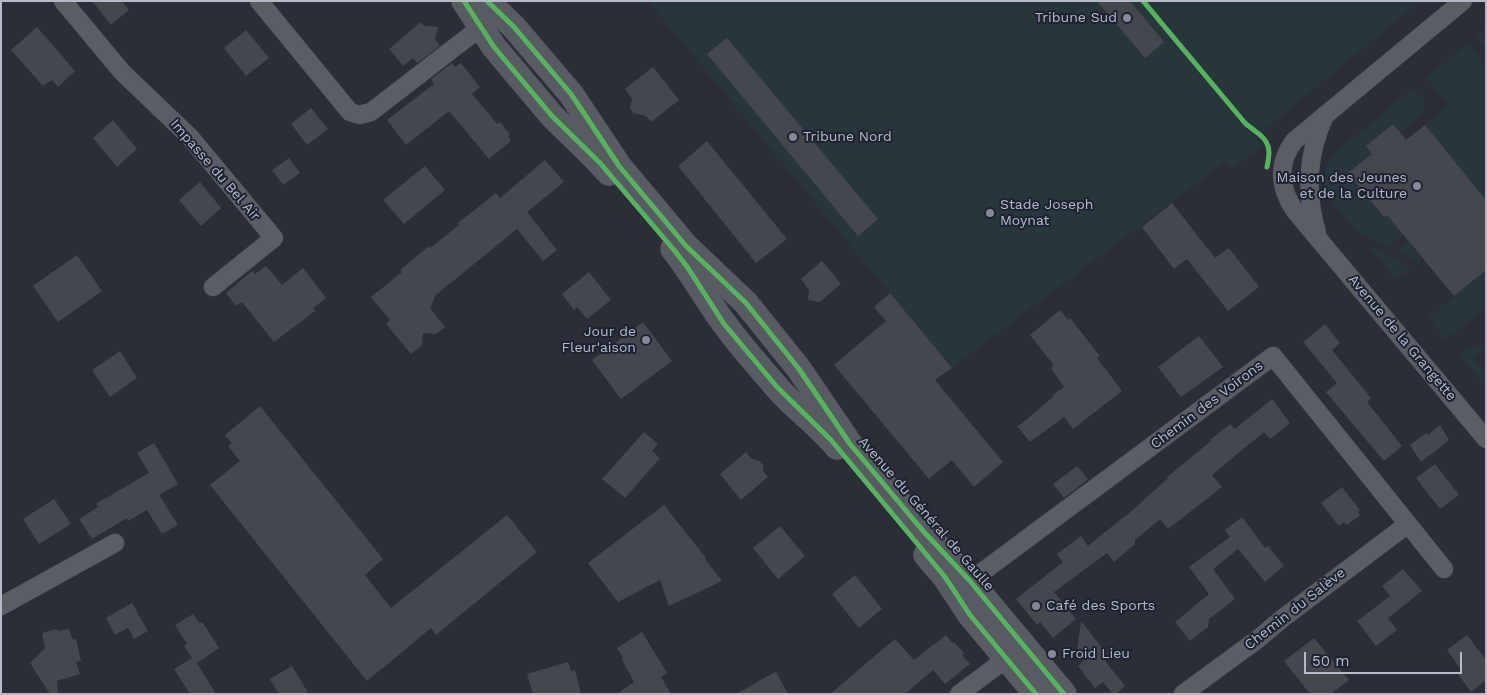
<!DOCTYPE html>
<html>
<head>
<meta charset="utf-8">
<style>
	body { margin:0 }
	#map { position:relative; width:1487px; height:695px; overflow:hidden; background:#2b2e37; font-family:"Work Sans",sans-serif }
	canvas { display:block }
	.frame { position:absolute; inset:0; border:2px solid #b5b9c8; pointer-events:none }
	.scale { position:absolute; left:1304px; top:652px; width:158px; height:22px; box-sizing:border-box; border:2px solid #b5b9c8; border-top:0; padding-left:6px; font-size:15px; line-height:18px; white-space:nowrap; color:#b5b9c8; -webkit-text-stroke:4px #1e2332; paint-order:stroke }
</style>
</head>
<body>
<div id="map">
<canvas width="1487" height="695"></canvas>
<div class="frame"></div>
<div class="scale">50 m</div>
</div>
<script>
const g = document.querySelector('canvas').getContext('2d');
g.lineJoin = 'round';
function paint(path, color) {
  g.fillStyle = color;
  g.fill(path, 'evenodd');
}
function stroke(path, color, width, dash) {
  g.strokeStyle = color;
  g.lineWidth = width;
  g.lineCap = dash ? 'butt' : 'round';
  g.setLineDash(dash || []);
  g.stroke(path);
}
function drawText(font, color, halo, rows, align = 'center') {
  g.font = font + ' "Work Sans",sans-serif';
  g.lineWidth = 4;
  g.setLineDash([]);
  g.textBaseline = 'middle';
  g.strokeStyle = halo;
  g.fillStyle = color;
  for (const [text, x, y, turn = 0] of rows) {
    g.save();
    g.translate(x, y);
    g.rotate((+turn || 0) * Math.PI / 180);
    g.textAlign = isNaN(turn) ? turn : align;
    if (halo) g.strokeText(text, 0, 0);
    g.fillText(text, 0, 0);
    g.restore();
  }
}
const green = new Path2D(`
	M648,1H1420L1256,137L1262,145L1232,170L1225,162L952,368Z
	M1486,29V48L1476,37Z
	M1468,43L1486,66V200L1425,125L1449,105L1426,78Z
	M1413,88L1425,102L1423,114L1400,133L1393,124L1366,146L1372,154L1387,215L1403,235L1389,247C1379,242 1363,236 1354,229C1350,225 1346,219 1342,214C1324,192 1316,173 1339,150Z
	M1408,241L1422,259L1419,262L1397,250Z
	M1373,247L1412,267L1396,280L1371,249Z
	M1479,266L1486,274V307L1446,340L1428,318L1461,291Z
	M1468,347H1484L1485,348L1473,358L1486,374V387L1459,355Z`);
const building = new Path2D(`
	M92,1H122L129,10L111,25Z
	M1097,1H1130L1164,42L1145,58Z
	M421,22L424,26L438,27L435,39L440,46L417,63L413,58L403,66L389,49Z
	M37,27L75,71L58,87L52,80L43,86L11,50Z
	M246,30L269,58L246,76L224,48Z
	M727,38L878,219L858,236L707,54Z
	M452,63L455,67L461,63L480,87L472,94L497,124L500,122L510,134L508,136L511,141L489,159L449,111L406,145L387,120L434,84L431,79Z
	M653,67L679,100L651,122L646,116L633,113L630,108L632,99L625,89Z
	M311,108L328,129L307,145L291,124Z
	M113,120L137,149L117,167L93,138Z
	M1393,124L1406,140L1425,125L1486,200V270L1454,296L1387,215L1384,217L1348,173L1372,154L1366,146Z
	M707,141L787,239L756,263L678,166Z
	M289,158L300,173L283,185L272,170Z
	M545,160L564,182L527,212L557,250L543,261L517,229L436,295L430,308L445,327L436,334L423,333L422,345L411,354L386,324L390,320L371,297L402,272L400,270L429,246L430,248L459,225L458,223L496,193L500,198Z
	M425,166L445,190L404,224L383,200Z
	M200,182L221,208L201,226L179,200Z
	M1172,203L1215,258L1229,248L1259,287L1228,311L1187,259L1174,269L1142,227Z
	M77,255L102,291L58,322L33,286Z
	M822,261L841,284L820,302L808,300L809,290L801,279Z
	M266,266L282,285L303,268L326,298L313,308L315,311L274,342L242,302L236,306L226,293L252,271L255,274Z
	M589,272L611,300L587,319L577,307L574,310L562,294Z
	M890,293L952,368L935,380L1003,462L974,487L952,460L929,479L834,365L886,321L874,307Z
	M1060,310L1068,320L1070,318L1100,356L1097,358L1122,391L1073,429L1064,417L1030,442L1017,426L1021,424L1054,396L1053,395L1064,387L1052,370L1053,364L1030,335Z
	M643,322L672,361L621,399L592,360Z
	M1325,324L1340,343L1332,350L1371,398L1367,402L1402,446L1384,461L1326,392L1337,383L1303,342Z
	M1199,336L1223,367L1181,397L1158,367Z
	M120,351L137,378L110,397L92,370Z
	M1272,399L1290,423L1270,439L1264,432L1212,475L1222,487L1168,529L1160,519L1135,540V544L1114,562L1107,553L1054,592L1076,619L1053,638L1040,622L1037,625L1016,599L1063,562L1057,554L1081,536L1088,546L1126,515V516L1168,478L1167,477L1211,441L1210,440L1230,424L1235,429Z
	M260,406L383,559L365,575L391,608L507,515L537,552L436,635L431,628L367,681L210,485L240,461L228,446L232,443L225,435Z
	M1440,425L1449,440L1421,462L1410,445L1426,433L1428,435Z
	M644,432L658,444L652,451L660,458L625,498L602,479Z
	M154,443L178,484L159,495L178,525L162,534L147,510L128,521L127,518L92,539L79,519L98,507L96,504L149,473L137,453Z
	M746,452L752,459L759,461L763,465V471L768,477L741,500L720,474Z
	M1435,464L1459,495L1440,509L1416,478Z
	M1077,466L1088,479L1064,498L1053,484Z
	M1342,487L1360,510L1358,512L1360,515L1347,525L1344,522L1339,526L1321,503Z
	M54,499L71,524L39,544L23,519Z
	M664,505L706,558L705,559L722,581L669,606L660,580L618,602L588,563Z
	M1242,517L1265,548L1268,546L1284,566L1265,582L1238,549L1213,569L1235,599L1209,619L1208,627L1190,641L1175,622L1209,594L1189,567L1230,537L1225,530Z
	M780,526L805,556L778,579L753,548Z
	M1403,569L1422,591L1388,618L1397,630L1376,646L1357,621L1390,596L1382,586Z
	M855,575L882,609L859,628L832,594Z
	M132,603L148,631L134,639L128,628L115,635L106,618Z
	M193,614L199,622L203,623L219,648L197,663L216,694H190L174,669L192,658L184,646L187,644L175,625Z
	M1081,621L1106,653L1102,657L1125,686L1116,694H1113L1103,682L1095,688L1078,666L1084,660L1077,652Z
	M57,629V631L69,629L73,640L76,639L81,661L76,662L80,674L57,681L58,694H50L30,663L45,648L42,633Z
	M642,632L667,673L661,677L671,694H617L634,682L622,660L623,658L617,648Z
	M946,635L952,643L954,642L964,653L962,655L970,664L945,684L933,670L905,694H830L895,639L914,660Z
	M1467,635L1486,660V680L1471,692L1458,674L1462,671L1447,650Z
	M1314,638L1349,680L1331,694H1310L1284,661Z
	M568,662L571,671L575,670L581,694H533L527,674Z
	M292,666L309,694H279L270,679Z
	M775,672H776L788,694H736Z`);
const street = new Path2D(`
	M63,1L122,72L190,137L274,238L213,287
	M259,1L350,112L359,115L371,112L481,27
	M1463,1L1294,141C1277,164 1279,188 1295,211L1486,439
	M1317,233C1305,191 1307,155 1325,115
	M970,581L1273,356L1444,569
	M1,606L115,543
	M959,694L1006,659
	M1183,694L1258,639L1283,618L1408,524`);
const secondary = new Path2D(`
	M464,1L494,47L552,116L593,156L609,173
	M487,1L513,26L571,94L619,166L686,246L746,303L799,369L850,444L924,532L970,581L1064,694
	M673,249C691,271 704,296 721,319C737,342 756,363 774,384C793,407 818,424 837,447
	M926,555L945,577L970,615L1036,694`);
const cycleway = new Path2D(`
	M464,1L494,47L552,116L600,163L674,250L688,268L724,324L777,387L831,440L945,577L970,615L1036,694
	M487,1L513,26L571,94L619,166L686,246L746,303L799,369L850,444L924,532L970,581L1064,694
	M1143,1L1245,123C1248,126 1252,128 1255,131C1270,141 1271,150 1267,167`);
const markers = [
	[1127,18,5,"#858895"],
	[793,137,5,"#858895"],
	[1417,186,5,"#858895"],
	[990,213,5,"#858895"],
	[646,340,5,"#858895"],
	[1036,606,5,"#858895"],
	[1052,654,5,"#858895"]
];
const poiNames = [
	["Tribune Sud",1117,18,"right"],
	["Tribune Nord",803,137],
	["Maison des Jeunes",1407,178,"right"],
	["et de la Culture",1407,194,"right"],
	["Stade Joseph",1000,205],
	["Moynat",1000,221],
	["Jour de",636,332,"right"],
	["Fleur'aison",636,348,"right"],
	["Café des Sports",1046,606],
	["Froid Lieu",1062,654]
];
const streetNames = [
	["Impasse du Bel Air",215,170,49],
	["Avenue de la Grangette",1402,338,50],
	["Chemin des Voirons",1207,405,-37],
	["Avenue du Général de Gaulle",926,514,49],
	["Chemin du Salève",1295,609,-38]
];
paint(green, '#28363c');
paint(building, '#45474f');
stroke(street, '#474951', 19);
stroke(secondary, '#474951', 26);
stroke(street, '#5b5d65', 18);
stroke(secondary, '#595b63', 25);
stroke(cycleway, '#56b35d', 5);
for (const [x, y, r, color] of markers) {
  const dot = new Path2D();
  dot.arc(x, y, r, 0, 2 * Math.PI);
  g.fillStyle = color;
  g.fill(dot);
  stroke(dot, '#1e2332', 2);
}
drawText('14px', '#b5b9c8', '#1e2332', poiNames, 'left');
drawText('14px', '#b5b9c8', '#1e2332', streetNames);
</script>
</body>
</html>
